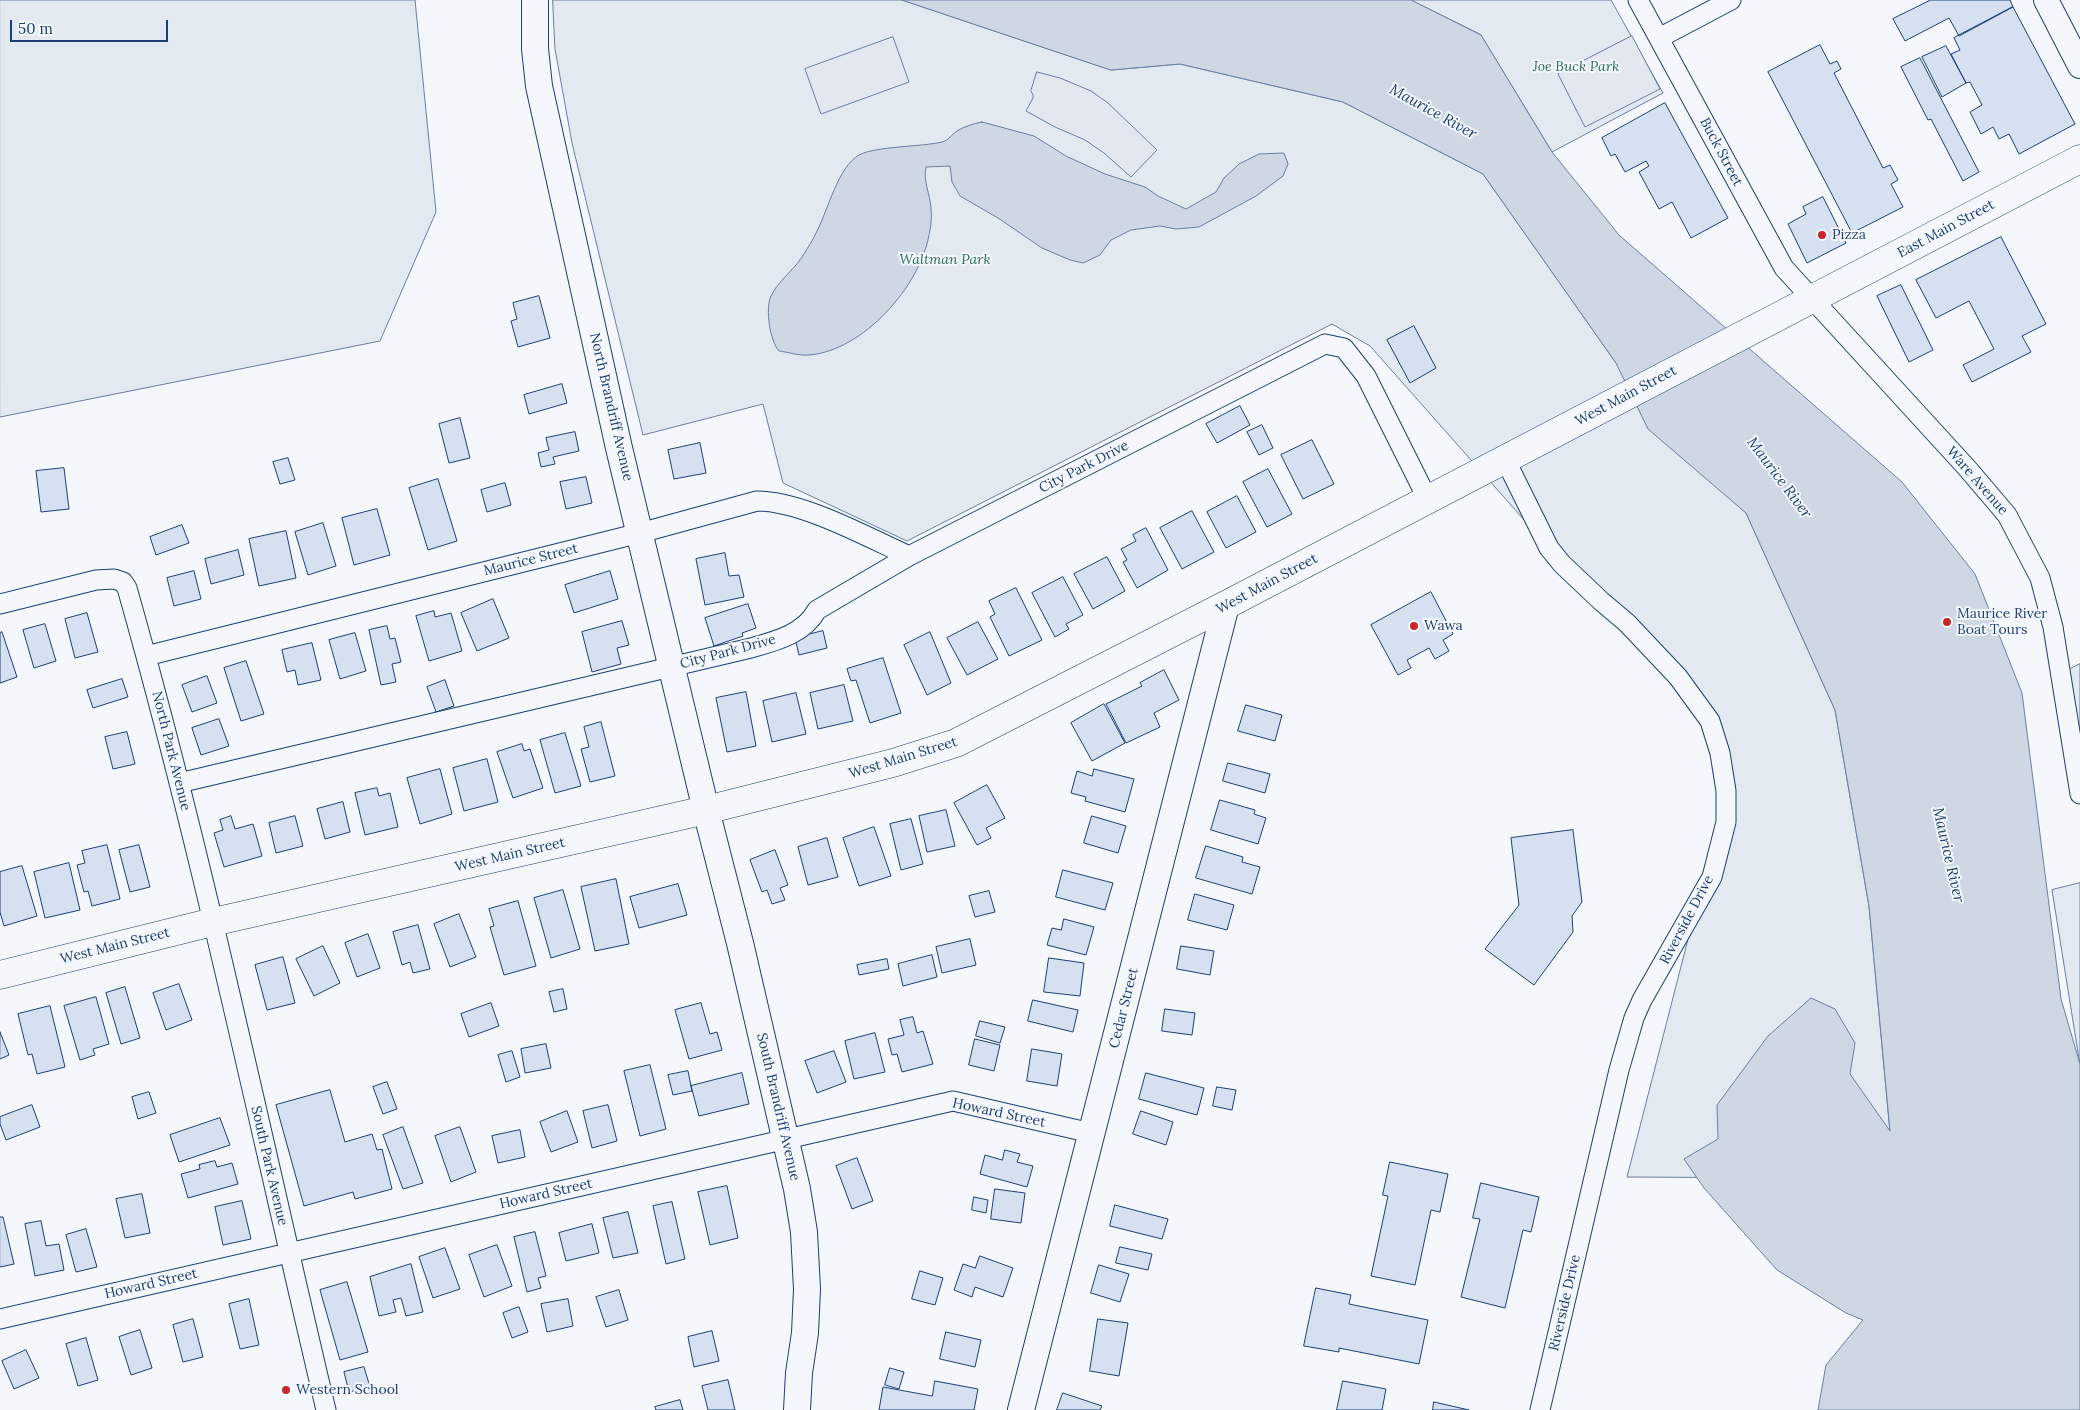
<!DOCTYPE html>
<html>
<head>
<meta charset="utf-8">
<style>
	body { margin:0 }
	#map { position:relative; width:2080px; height:1410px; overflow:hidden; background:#f4f7fb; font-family:Lora,serif }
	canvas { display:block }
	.scale { position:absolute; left:10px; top:20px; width:158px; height:22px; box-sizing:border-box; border:2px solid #1d3f73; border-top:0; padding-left:6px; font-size:15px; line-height:18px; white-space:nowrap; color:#1d3f73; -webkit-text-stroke:4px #f4f7fb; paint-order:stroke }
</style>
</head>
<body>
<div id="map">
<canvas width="2080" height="1410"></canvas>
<div class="scale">50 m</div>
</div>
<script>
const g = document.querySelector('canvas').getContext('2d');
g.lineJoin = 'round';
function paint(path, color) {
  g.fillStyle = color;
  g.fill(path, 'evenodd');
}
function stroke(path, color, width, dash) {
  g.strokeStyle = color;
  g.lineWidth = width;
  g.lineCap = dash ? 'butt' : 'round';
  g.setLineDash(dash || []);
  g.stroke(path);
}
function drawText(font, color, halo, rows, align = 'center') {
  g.font = font + ' Lora,serif';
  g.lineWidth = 4;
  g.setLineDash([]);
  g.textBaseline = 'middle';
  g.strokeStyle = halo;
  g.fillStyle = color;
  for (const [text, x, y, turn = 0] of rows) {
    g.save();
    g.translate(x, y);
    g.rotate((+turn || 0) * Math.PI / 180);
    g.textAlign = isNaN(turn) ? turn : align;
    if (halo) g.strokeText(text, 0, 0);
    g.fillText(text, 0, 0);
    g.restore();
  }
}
const green = new Path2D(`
	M0,0H415L436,212L380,341L0,417Z
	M553,0H902L1111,70L1180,64L1343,102L1483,174L1616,363L1746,513L1835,710L1869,906L1890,1132L1812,1178L1627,1177L1726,791L1720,727L1549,548L1370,346L1332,324L907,541L783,483L763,404L643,435L572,143L555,49Z
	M1411,0H1611L1663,93L1552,152L1481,35Z
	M2080,664V780L2062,673Z
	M2080,883V1065L2052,890Z`);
const parking = new Path2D(`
	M1632,36L1660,89L1585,127L1558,74Z
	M893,37L909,82L821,114L805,69Z
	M1037,72L1060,78L1091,91L1108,103L1157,150L1131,177L1104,153L1085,140L1055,127L1026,111L1033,98V95L1031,91Z`);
const water = new Path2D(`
	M902,0H1411L1481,35L1552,152L1619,235L1902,482L1975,574L2022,693L2061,999L2080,1064V1410H1818L1826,1365L1863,1320L1846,1313L1777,1270L1704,1188L1684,1159L1718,1139L1717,1105L1768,1036L1811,998L1835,1009L1855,1043L1850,1074L1890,1131L1869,906L1835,710L1746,513L1648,429L1616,363L1483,174L1343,102L1180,64L1111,70Z
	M982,122L1034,136L1066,156L1105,174L1145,187L1158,196L1186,209L1216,192L1224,178L1239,164L1259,154L1284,153L1288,164L1283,176L1256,196L1199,227L1176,229L1160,226L1131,230L1111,240L1100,255L1083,263L1070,260L1042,248L998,218L960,196L952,182L950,166L926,167C923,182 930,193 931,208C932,216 931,227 929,235C920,286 863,351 809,355C799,356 788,352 779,351C770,341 765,309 771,296C778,281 793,271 802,257C807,249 813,240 817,231C828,210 838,167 859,155C876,146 921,147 942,142C948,141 952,134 957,131C965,126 973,124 982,122Z`);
const building = new Path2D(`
	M1931,0H2010L2013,7L1959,36L1949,18L1905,41L1893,19Z
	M2013,7L2075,124L2019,154L2009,134L1999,139L1993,127L1981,134L1970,112L1982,105L1970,82L1966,83L1951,54L1960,50L1954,38Z
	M1820,45L1830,64L1837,61L1841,69L1834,73L1883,168L1890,165L1898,180L1891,184L1903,207L1852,233L1768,72Z
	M1946,46L1966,83L1942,97L1922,57Z
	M1920,58L1979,172L1963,181L1931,119L1928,120L1901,67Z
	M1665,103L1728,218L1691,238L1672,202L1659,209L1639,172L1649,166L1646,161L1625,172L1615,154L1611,156L1602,138Z
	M1823,197L1846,243L1807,263L1788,224L1806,214L1803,207Z
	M2001,237L2046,324L2022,336L2031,352L1972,382L1963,365L1994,349L1969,301L1936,318L1916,280Z
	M1901,285L1933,350L1909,362L1877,296Z
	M539,296L550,338L518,347L511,321L517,319L513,303Z
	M1414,326L1436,368L1410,383L1387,340Z
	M562,384L567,403L529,414L524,395Z
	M1240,406L1250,425L1217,443L1206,424Z
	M460,418L470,458L449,463L439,424Z
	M1262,425L1273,448L1259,455L1247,432Z
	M575,432L579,451L553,457L555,464L541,467L538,453L549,450L546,438Z
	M1312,440L1334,484L1303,499L1281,455Z
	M700,443L706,473L674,479L668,450Z
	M288,458L295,480L280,484L273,462Z
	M64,468L69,509L41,512L36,471Z
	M1268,469L1292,514L1267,527L1243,482Z
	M586,477L592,503L566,509L560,482Z
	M438,479L457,541L428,550L409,488Z
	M505,483L511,505L487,512L481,490Z
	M1237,496L1256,532L1226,548L1207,512Z
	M377,509L390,555L354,565L342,518Z
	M1192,511L1214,552L1182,569L1160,528Z
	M323,523L336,566L308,575L295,532Z
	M182,525L189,543L156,555L150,537Z
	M1146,528L1168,570L1137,588L1123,562L1127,560L1121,549L1136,541L1133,535Z
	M286,531L296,578L259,586L249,539Z
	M238,550L244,575L211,584L205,559Z
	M725,553L729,576L739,575L744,597L705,605L696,559Z
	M1107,557L1125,591L1093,609L1074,574Z
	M194,571L201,599L174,606L167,578Z
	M610,571L618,599L574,613L565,585Z
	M1063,577L1083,615L1066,624L1069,629L1055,637L1032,593Z
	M1016,588L1042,640L1009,656L990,617L995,614L989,601Z
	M1431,592L1453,634L1443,640L1449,651L1435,659L1429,648L1407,660L1411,668L1398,675L1371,625Z
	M493,599L509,638L477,651L461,613Z
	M748,604L756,628L742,633L743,636L714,646L705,618Z
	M434,611L435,617L451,613L462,651L429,661L416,616Z
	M87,613L98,652L75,658L65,619Z
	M622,621L629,645L617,648L621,664L592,672L582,632Z
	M978,622L998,659L967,675L947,638Z
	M45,624L56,661L34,668L23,630Z
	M387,626L390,639L395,638L401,662L392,664L396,682L381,685L369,630Z
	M823,631L827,648L799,655L795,638Z
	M2,632L17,677L0,683V633Z
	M930,632L951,683L927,695L904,645Z
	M355,633L366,671L340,679L329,640Z
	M312,643L321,680L298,685L295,670L287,672L282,650Z
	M883,658L901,713L870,723L856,680L851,681L847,669Z
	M246,661L264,714L241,721L224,668Z
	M1164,670L1179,700L1154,713L1160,727L1126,743L1106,704L1142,686L1140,683Z
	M207,676L217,703L192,712L182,685Z
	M122,679L128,697L93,708L87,690Z
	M445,680L454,706L436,712L427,687Z
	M844,685L853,721L818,729L810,693Z
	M746,692L756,746L727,752L716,698Z
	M796,693L806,734L772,742L763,701Z
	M1104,704L1125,743L1092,761L1071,723Z
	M1246,705L1282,715L1275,741L1238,731Z
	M219,719L229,746L201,755L192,728Z
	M601,722L615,776L590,782L581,749L589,747L584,727Z
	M127,732L135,764L113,769L105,737Z
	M565,733L581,786L555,793L540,740Z
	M522,744L524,751L530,749L543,788L513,798L497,752Z
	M487,759L498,802L464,811L453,768Z
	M1228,763L1270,774L1265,793L1223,781Z
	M440,769L452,814L420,824L407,778Z
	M1094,769L1134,779L1125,812L1085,801L1086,797L1071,793L1077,771L1092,776Z
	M987,785L1005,818L986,828L991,838L977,845L954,803Z
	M377,788L379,796L390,793L398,827L365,835L355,793Z
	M1220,800L1255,810L1254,814L1266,818L1258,844L1211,830Z
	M343,802L350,832L325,839L317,809Z
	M946,810L955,846L927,852L919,816Z
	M231,816L235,829L253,824L262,856L224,867L214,833L223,830L220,820Z
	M295,816L303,846L276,853L269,823Z
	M1092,816L1126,826L1118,853L1084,843Z
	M911,819L923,864L901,870L890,824Z
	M874,827L891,876L859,886L843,838Z
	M1573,830L1582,902L1572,916L1573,932L1534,985L1485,949L1519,905L1511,838Z
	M827,838L838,877L808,885L798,847Z
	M107,845L120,899L92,906L88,891L84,892L77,865L85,863L82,851Z
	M139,845L150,887L130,892L119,850Z
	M1206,846L1243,857L1242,862L1260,867L1252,894L1196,878Z
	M775,850L788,885L780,888L785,900L772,904L767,890L762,892L750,860Z
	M69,863L80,910L45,918L34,872Z
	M22,866L37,916L4,926L0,912V872Z
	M1063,870L1113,883L1105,910L1056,897Z
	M616,879L629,944L595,951L581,887Z
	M678,884L687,915L639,928L630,897Z
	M563,890L580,949L551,958L534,898Z
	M989,891L995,912L975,917L969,896Z
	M1195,894L1234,905L1227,930L1188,920Z
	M518,901L536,966L504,975L490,927L494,926L489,909Z
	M459,914L476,957L450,967L434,924Z
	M1064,919L1094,927L1086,955L1047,945L1052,928L1061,930Z
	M418,925L430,969L413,973L410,962L402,965L393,932Z
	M368,934L380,968L357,977L345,943Z
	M970,939L976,965L942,973L936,947Z
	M323,946L340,983L314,996L296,959Z
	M1181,946L1214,951L1210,975L1177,969Z
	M932,955L937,977L903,986L898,964Z
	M283,957L295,1003L267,1010L255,965Z
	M1049,958L1084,963L1080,996L1044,992Z
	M887,959L889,969L859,975L857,965Z
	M179,984L192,1020L166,1030L153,993Z
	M125,987L140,1038L121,1044L106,993Z
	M563,989L567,1009L554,1012L549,992Z
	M96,997L109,1044L93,1049L95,1055L80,1060L64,1006Z
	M1033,1000L1078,1010L1073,1032L1028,1021Z
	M491,1003L499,1026L469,1037L461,1014Z
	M701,1003L710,1034L717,1032L722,1050L689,1059L675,1010Z
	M50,1006L65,1067L37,1074L32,1054L28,1055L18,1014Z
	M1165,1009L1195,1013L1192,1035L1162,1031Z
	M913,1017L917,1033L923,1031L933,1064L902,1072L897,1054L892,1055L888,1039L904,1035L900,1020Z
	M980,1021L1005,1027L1000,1043L976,1036Z
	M0,1032L9,1055L0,1059Z
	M875,1033L885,1072L854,1079L845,1041Z
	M975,1039L1000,1045L994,1071L969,1065Z
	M546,1044L551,1068L525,1073L521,1049Z
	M1032,1049L1062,1054L1057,1086L1027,1081Z
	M512,1051L520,1077L506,1082L498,1055Z
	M834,1051L846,1082L817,1093L805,1061Z
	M650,1065L666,1129L640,1136L624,1071Z
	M688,1071L692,1091L673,1095L668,1075Z
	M742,1073L749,1104L699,1116L691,1086Z
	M1146,1073L1204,1088L1197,1115L1139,1099Z
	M387,1082L397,1109L383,1114L373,1087Z
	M1217,1087L1236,1090L1232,1110L1213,1106Z
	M330,1090L345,1142L372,1134L377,1150L382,1149L392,1189L355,1199L353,1192L304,1206L276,1105Z
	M149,1092L156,1113L138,1119L132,1097Z
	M32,1105L40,1127L6,1140L0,1124V1117Z
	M608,1105L617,1141L592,1148L583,1111Z
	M567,1111L578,1142L551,1152L540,1122Z
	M1141,1111L1173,1122L1166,1145L1133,1134Z
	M220,1118L230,1145L179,1162L170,1135Z
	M403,1127L423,1183L403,1189L383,1135Z
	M460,1127L476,1172L451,1182L435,1136Z
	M520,1130L525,1157L498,1163L492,1136Z
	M1005,1150L1020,1154L1017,1162L1033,1166L1027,1187L980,1174L985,1155L1002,1160Z
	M857,1158L873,1201L852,1209L836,1166Z
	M215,1161L217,1167L232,1163L238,1184L188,1198L181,1174L200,1169L199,1165Z
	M1390,1162L1448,1174L1440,1212L1431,1210L1415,1285L1371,1276L1388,1196L1383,1195Z
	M1481,1183L1539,1197L1531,1232L1523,1230L1505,1308L1461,1297L1480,1219L1473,1218Z
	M727,1186L738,1238L710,1245L698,1192Z
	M995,1189L1025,1193L1021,1223L991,1219Z
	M142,1194L150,1233L125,1238L116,1199Z
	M974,1197L988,1200L986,1213L972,1210Z
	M242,1201L251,1239L223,1245L215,1207Z
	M672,1202L685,1259L666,1264L653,1206Z
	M1115,1205L1168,1219L1162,1239L1110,1226Z
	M628,1212L638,1253L613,1258L603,1218Z
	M0,1217H3L14,1264L0,1267Z
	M41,1221L46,1246L59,1244L64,1270L35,1276L25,1224Z
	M592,1224L599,1253L566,1261L559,1233Z
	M86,1229L97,1267L76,1272L66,1235Z
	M535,1232L546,1276L538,1278L541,1288L527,1292L514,1237Z
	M497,1245L512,1286L484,1297L469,1255Z
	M1120,1247L1152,1254L1148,1270L1116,1263Z
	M445,1248L460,1289L433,1298L419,1257Z
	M980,1256L1013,1268L1003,1297L975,1287L972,1297L954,1290L963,1264L975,1268Z
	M411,1264L423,1312L406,1316L401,1298L393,1300L396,1312L379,1316L370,1277Z
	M1099,1265L1129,1274L1120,1302L1091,1293Z
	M920,1271L943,1278L935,1305L912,1299Z
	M347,1282L368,1352L340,1360L320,1290Z
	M1316,1288L1351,1295L1349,1304L1428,1320L1419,1364L1339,1348V1352L1304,1346Z
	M619,1290L628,1320L606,1327L596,1297Z
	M249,1299L259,1345L240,1349L229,1304Z
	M568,1299L573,1326L547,1332L541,1304Z
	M519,1307L528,1332L512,1338L503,1313Z
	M193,1319L203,1357L183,1362L173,1325Z
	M1098,1319L1128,1323L1119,1376L1090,1371Z
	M140,1330L152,1368L131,1375L119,1337Z
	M712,1331L719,1361L694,1367L688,1337Z
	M946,1332L981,1340L975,1367L940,1359Z
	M86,1338L98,1380L78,1386L66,1344Z
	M26,1350L39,1378L14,1389L2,1361Z
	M364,1367L370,1387L349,1392L344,1372Z
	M890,1368L904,1372L899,1389L885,1385Z
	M728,1380L735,1410H708L702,1386Z
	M935,1381L978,1389L974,1410H879L883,1387L932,1396Z
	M1343,1381L1386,1389L1382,1410H1337Z
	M1063,1393L1102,1406L1100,1410H1057Z
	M680,1400L683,1410H656L655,1407Z
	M1434,1402L1469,1410H1433Z`);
const minor = new Path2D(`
	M1638,0L1784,268L1967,468L2007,515L2040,578L2053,627L2080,794
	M1659,38L1731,0
	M1505,459L1549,548L1562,564L1601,601L1627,623L1678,677L1710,721L1720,753L1726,791V822L1712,877L1642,1000L1634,1018L1619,1070L1540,1410
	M0,604L96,580L114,579L123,582L127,588C204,859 261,1136 326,1410
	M146,656L640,533L757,501C802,501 867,537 909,556
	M179,783L751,648C776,641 804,634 817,610L909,556L1325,344L1344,348L1366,376L1428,500
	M0,1319L953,1101L1091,1133`);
const tertiary = new Path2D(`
	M2046,0L2080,66`);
const secondary = new Path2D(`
	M535,0V49L539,86L619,448L706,810L740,943L797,1189L804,1232L807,1289L805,1333L799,1373L797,1410
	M1021,1410L1226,605`);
const trunk = new Path2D(`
	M0,975L213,922L706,810L893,763L956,743L1226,605L2080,159`);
const markers = [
	[1822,235,5,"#c62828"],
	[1947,622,5,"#c62828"],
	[1414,626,5,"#c62828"],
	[286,1390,5,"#c62828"]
];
const parkNames = [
	["Joe Buck Park",1576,67],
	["Waltman Park",945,260]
];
const streetNames = [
	["Buck Street",1721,152,62],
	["East Main Street",1946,229,-28],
	["West Main Street",1626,396,-28],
	["North Brandriff Avenue",611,407,77],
	["City Park Drive",1084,467,-27],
	["Ware Avenue",1977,481,49],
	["Maurice Street",531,560,-14],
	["West Main Street",1267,584,-28],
	["City Park Drive",728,652,-15],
	["North Park Avenue",171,751,76],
	["West Main Street",903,758,-17],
	["West Main Street",510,855,-13],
	["Riverside Drive",1687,920,-62],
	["West Main Street",115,946,-14],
	["Cedar Street",1124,1008,-76],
	["South Brandriff Avenue",778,1107,77],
	["Howard Street",999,1113,12],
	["South Park Avenue",269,1166,77],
	["Howard Street",546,1194,-13],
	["Howard Street",151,1284,-13],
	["Riverside Drive",1565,1303,-77]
];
const poiNames = [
	["Pizza",1832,235],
	["Maurice River",1957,614],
	["Boat Tours",1957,630],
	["Wawa",1424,626],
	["Western School",296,1390]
];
const waterNames = [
	["Maurice River",1433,112,29],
	["Maurice River",1779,478,53],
	["Maurice River",1948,855,77]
];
paint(green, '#e3e9f0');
stroke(green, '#687fa3', 1);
paint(parking, '#e3e8f0');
stroke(parking, '#687fa3', 1);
paint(water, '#cfd7e4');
stroke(water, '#687fa3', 1);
paint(building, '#d5e0f0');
stroke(building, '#1d3f73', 1);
stroke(minor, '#1d3f73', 21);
stroke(tertiary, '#1d3f73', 26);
stroke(secondary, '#1d3f73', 28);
stroke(trunk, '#1d3f73', 29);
stroke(minor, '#f4f7fb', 19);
stroke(tertiary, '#f4f7fb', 24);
stroke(secondary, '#f4f7fb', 26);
stroke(trunk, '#f4f7fb', 28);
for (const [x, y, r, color] of markers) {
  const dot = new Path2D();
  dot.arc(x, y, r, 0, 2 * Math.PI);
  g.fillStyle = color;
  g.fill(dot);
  stroke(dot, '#f4f7fb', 2);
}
drawText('italic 14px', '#2c6c60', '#f4f7fb', parkNames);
drawText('14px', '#1d3f73', '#f4f7fb', streetNames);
drawText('14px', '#1d3f73', '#f4f7fb', poiNames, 'left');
drawText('italic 15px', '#1d3f73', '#f4f7fb', waterNames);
</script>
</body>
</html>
